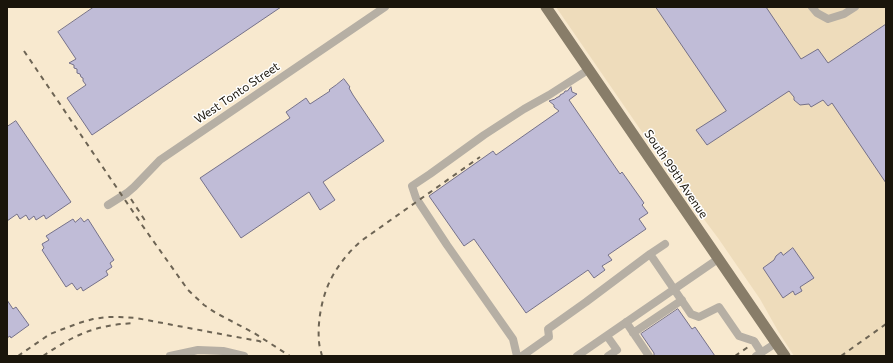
<!DOCTYPE html>
<html>
<head>
<meta charset="utf-8">
<style>
	body { margin:0 }
	#map { position:relative; width:893px; height:363px; overflow:hidden; background:#f8e9cf; font-family:Commissioner,sans-serif }
	canvas { display:block }
	.frame { position:absolute; inset:0; border:8px solid #1a150b; pointer-events:none }
</style>
</head>
<body>
<div id="map">
<canvas width="893" height="363"></canvas>
<div class="frame"></div>
</div>
<script>
const g = document.querySelector('canvas').getContext('2d');
g.lineJoin = 'round';
function paint(path, color) {
  g.fillStyle = color;
  g.fill(path, 'evenodd');
}
function stroke(path, color, width, dash) {
  g.strokeStyle = color;
  g.lineWidth = width;
  g.lineCap = dash ? 'butt' : 'round';
  g.setLineDash(dash || []);
  g.stroke(path);
}
function drawText(font, color, halo, rows, align = 'center') {
  g.font = font + ' Commissioner,sans-serif';
  g.lineWidth = 3;
  g.setLineDash([]);
  g.textBaseline = 'middle';
  g.strokeStyle = halo;
  g.fillStyle = color;
  for (const [text, x, y, turn = 0] of rows) {
    g.save();
    g.translate(x, y);
    g.rotate((+turn || 0) * Math.PI / 180);
    g.textAlign = isNaN(turn) ? turn : align;
    if (halo) g.strokeText(text, 0, 0);
    g.fillText(text, 0, 0);
    g.restore();
  }
}
const built = new Path2D(`
	M556,7H886V356H794L778,331L760,299L718,238L682,190Z`);
const building = new Path2D(`
	M94,7H281L92,135L67,98L86,85L83,81V78L81,77L80,74L77,73V69L74,68V65L69,63L76,59L58,32Z
	M656,7H766L801,59L818,49L828,63L886,24V183L832,103L828,106L823,100L811,107L809,104L800,105L794,100V97L789,91L707,145L696,130L726,111Z
	M344,79L350,87L349,88L353,95L384,141L323,182L335,200L320,210L309,192L241,238L200,178L290,118L286,112L306,98L310,104L330,91L329,90L336,85Z
	M571,87L572,92L577,94L569,100L620,174L622,172L644,203L642,205L648,213L639,219L646,229L608,255L612,260L602,266L605,270L594,278L588,270L526,313L474,239L464,246L429,196L493,151L496,155L559,111L554,107V105L549,101L555,99L556,98L560,96V95L564,93L565,91H567Z
	M16,121L71,202L46,219L44,215L36,220L34,216L29,220L26,215L20,219L17,214L7,221V127Z
	M81,218L84,222L88,219L114,260L110,263L112,267L106,271L108,275L83,291L81,287L77,290L72,283L66,287L42,250L44,248L42,244L49,240L46,236L73,219L75,222Z
	M793,248L814,278L800,287L802,291L795,295L793,291L783,298L763,268L774,260L776,256L781,252L783,255Z
	M7,300L13,309L16,307L29,325L11,338L10,336L7,338Z
	M678,309L692,329L695,327L715,356H654V353L641,334Z`);
const minor = new Path2D(`
	M812,7L817,13L828,19L844,14L855,7
	M108,205L127,193L134,187L160,160L385,7
	M650,254L665,244
	M626,322L649,356
	M633,333L682,300
	M607,336L617,350L608,356
	M170,356L198,350L223,351L244,356
	M517,356L513,339L447,245L416,198L412,186L430,174L484,135L524,109L549,95L588,70
	M522,356L549,337L548,329L586,302L650,254L691,314L699,317L719,307L739,336L754,341L761,352
	M577,356L718,259
	M756,356L776,343`);
const major = new Path2D(`
	M546,7L785,356`);
const rail = new Path2D(`
	M24,51L142,225L188,290L204,305L216,313L254,333L290,356
	M131,199L146,222
	M18,356L50,334L79,323L93,319L106,317H119L136,318L231,336L259,341L264,343
	M43,356C76,334 95,325 135,323
	M322,356C321,351 319,346 319,341C317,320 323,290 335,272C342,260 351,250 361,241L480,157
	M735,356L748,347
	M841,356L886,324`);
const streetNames = [
	["West Tonto Street",237,93,-34],
	["South 99th Avenue",676,174,56]
];
paint(built, '#eedcbb');
paint(building, '#c0bcd7');
stroke(building, '#757189', 1);
stroke(minor, '#b6afa4', 8);
stroke(major, '#887d69', 11);
stroke(rail, '#6d6454', 2, [5, 5]);
drawText('12px', '#1a150b', '#fff', streetNames);
</script>
</body>
</html>
